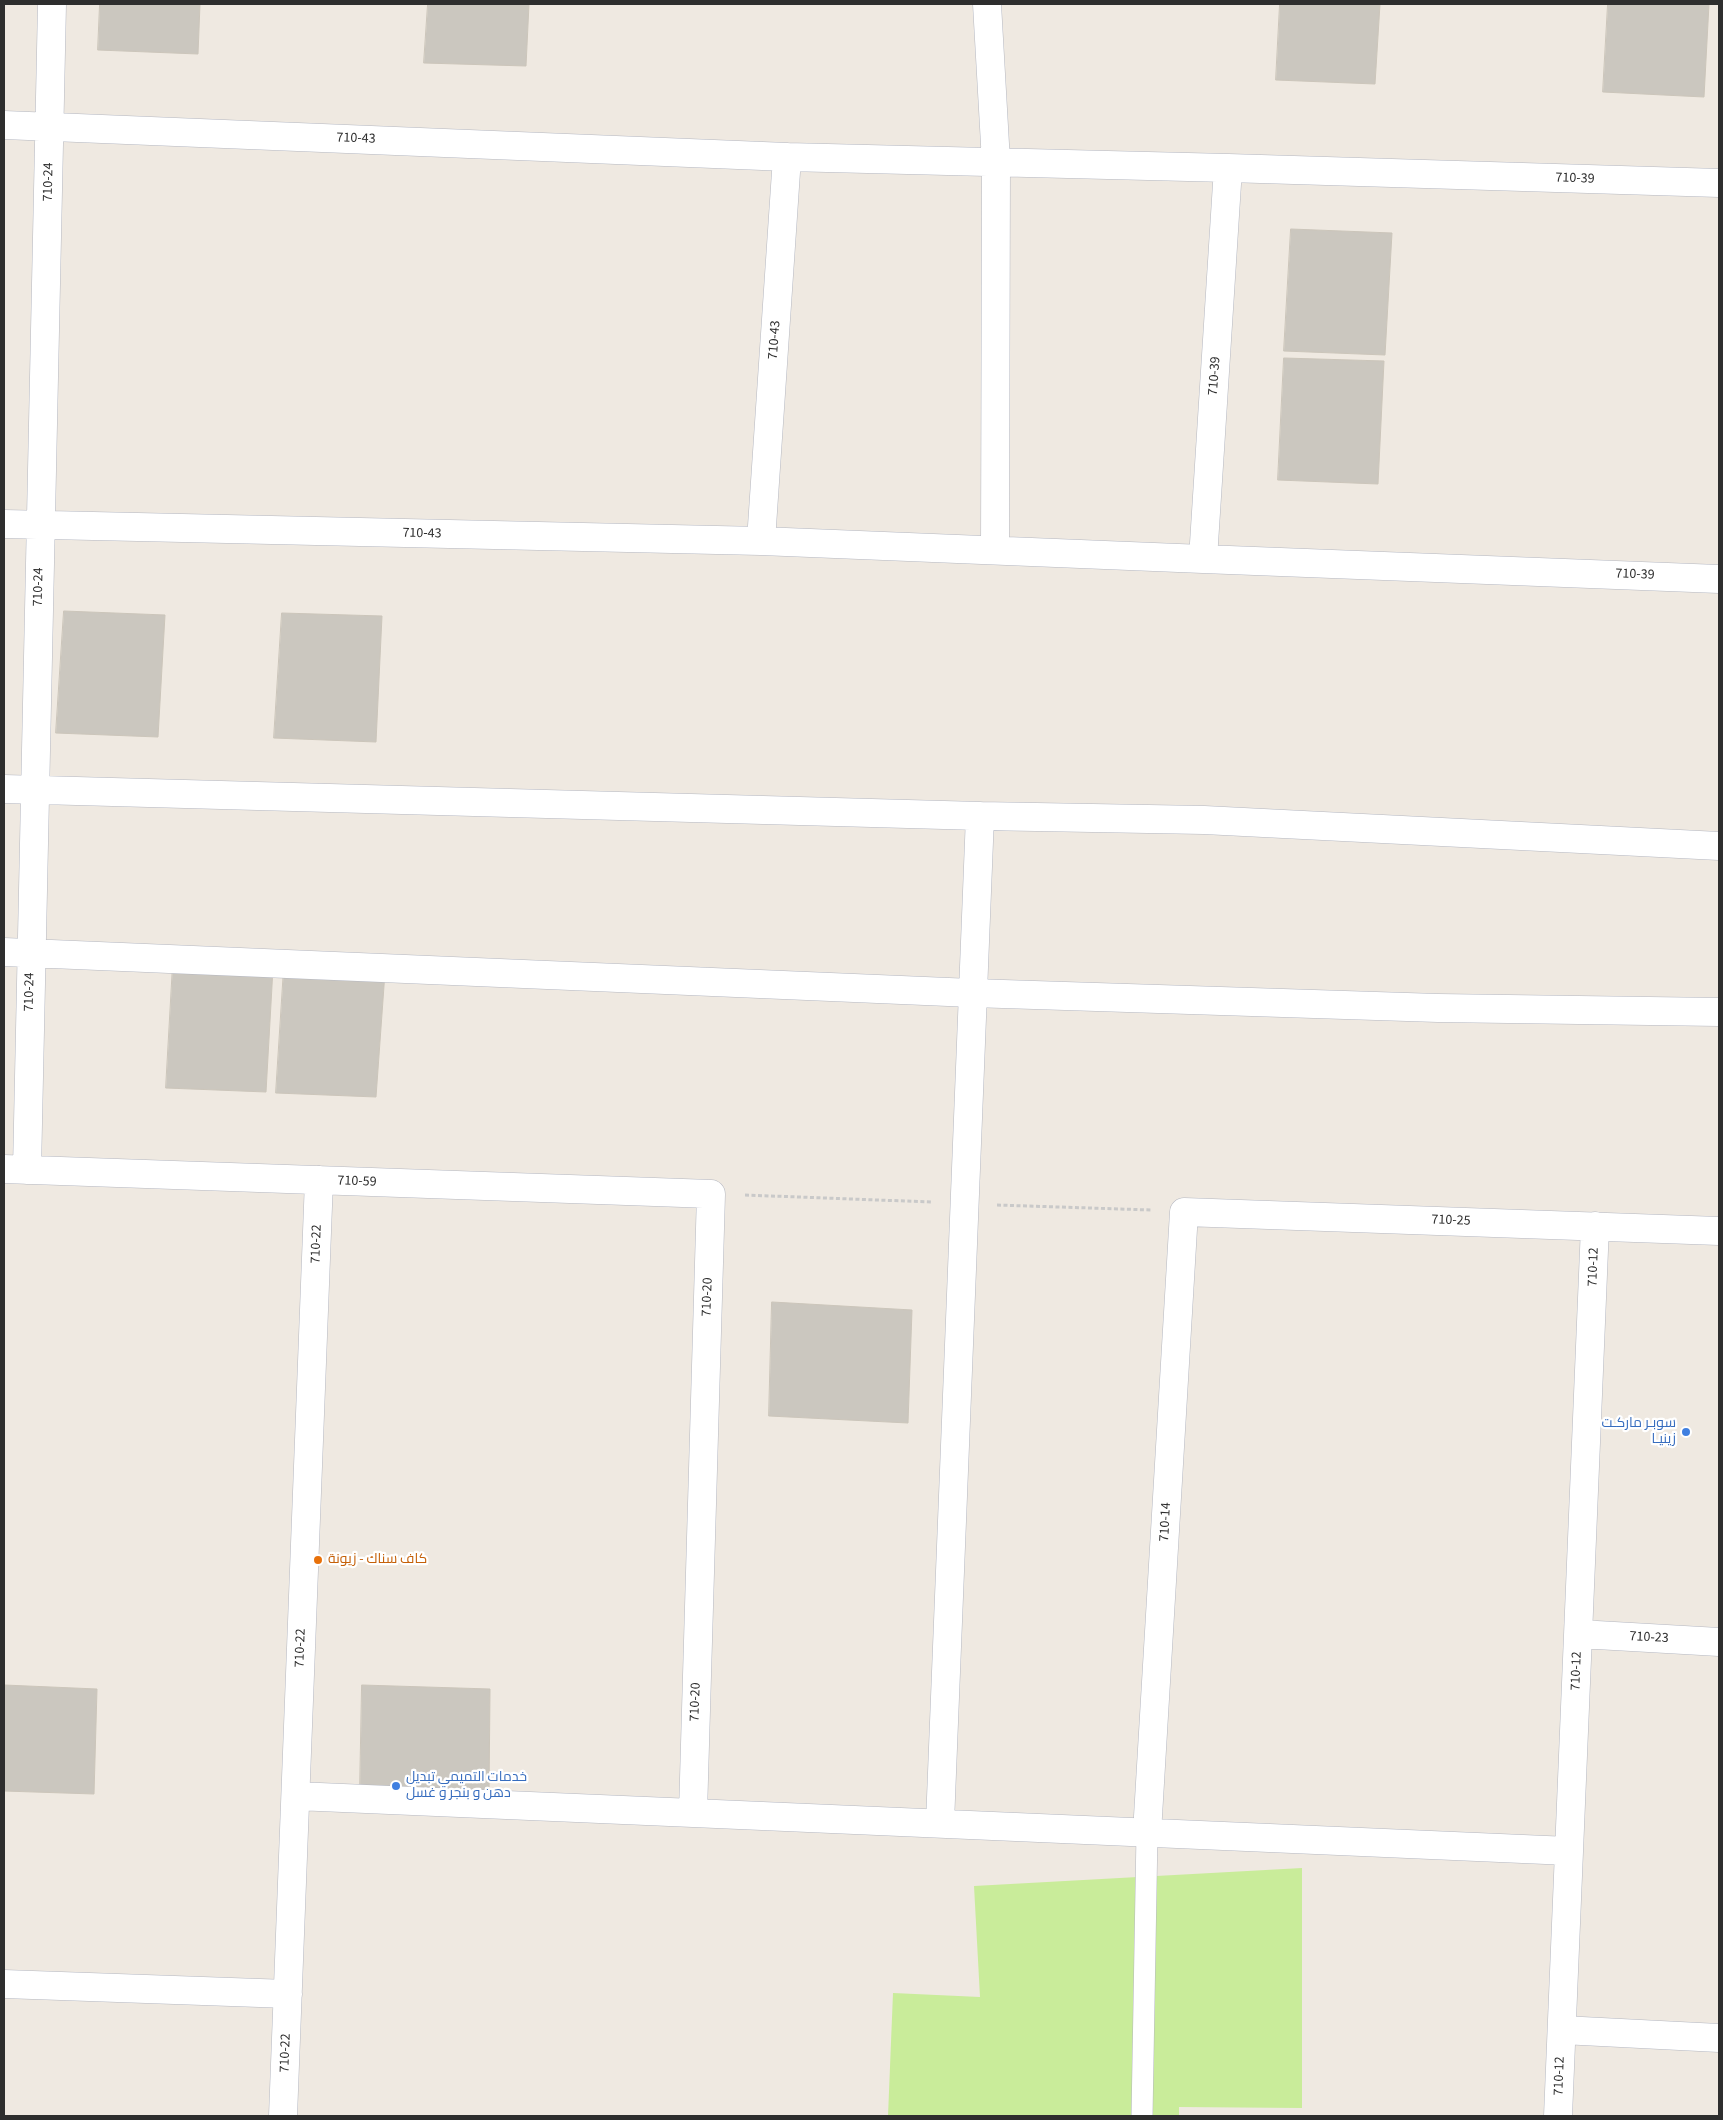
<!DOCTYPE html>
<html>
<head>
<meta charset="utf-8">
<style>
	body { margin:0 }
	#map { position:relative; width:1723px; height:2120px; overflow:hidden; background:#efe9e1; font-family:"Source Sans 3",sans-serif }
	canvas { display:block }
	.frame { position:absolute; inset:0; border:5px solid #2e2e2e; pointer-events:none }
</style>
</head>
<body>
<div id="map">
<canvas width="1723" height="2120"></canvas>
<div class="frame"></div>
</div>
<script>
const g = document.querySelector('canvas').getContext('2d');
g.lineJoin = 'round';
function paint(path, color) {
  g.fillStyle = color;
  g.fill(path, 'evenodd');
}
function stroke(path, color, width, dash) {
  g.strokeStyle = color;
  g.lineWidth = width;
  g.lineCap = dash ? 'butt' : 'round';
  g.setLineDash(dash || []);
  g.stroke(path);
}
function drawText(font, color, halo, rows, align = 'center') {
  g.font = font + ' "Source Sans 3",Cairo,sans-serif';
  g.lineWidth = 4.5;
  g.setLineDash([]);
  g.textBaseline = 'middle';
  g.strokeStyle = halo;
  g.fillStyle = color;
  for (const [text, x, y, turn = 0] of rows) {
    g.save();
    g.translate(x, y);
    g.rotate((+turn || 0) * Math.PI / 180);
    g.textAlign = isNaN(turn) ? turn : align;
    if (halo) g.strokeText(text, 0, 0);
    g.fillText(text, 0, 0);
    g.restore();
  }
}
const pitch = new Path2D(`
	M1302,1868V2108L1179,2107V2116H888L893,1993L980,1997L974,1886Z`);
const building = new Path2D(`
	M100,4H200L198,54L98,50Z
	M428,4H529L526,66L424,63Z
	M1280,4H1380L1375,84L1276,80Z
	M1608,4H1709L1704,97L1603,92Z
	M1291,229L1392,233L1385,355L1284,351Z
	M1284,358L1384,361L1378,484L1278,480Z
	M64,611L165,615L158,737L56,733Z
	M282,613L382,616L376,742L274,738Z
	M173,964L273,968L266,1092L166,1088Z
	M284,968L385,972L376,1097L276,1093Z
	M772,1302L912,1310L908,1423L769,1416Z
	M4,1685L97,1689L94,1794L4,1791Z
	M362,1685L490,1689L489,1795L360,1791Z`);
const path = new Path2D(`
	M745,1195L931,1202
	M997,1205L1151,1210`);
const service = new Path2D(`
	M1142,2116L1147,1833`);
const minor = new Path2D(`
	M987,4L996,162L995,550
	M4,125L787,157L761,541L4,524
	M787,157L1228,168
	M1719,183L1228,168L1203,559L1719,579
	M761,541L1203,559
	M4,789L980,816
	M4,952L972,993L1438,1008L1719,1012
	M4,1169L711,1194L693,1813L296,1796
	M27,1170L52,4
	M1579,1634L1719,1642
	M693,1813L1569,1851
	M940,1823L980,816L1204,820L1719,846
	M1147,1833L1184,1212L1719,1231
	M4,1984L288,1994
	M1562,2030L1719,2038
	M283,2116L319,1180
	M1558,2116L1595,1226`);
const markers = [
	[1686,1432,5,"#3f7fe0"],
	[318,1560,5,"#e8710a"],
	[396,1786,5,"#3f7fe0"]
];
const streetNames = [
	["710-43",356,139,2],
	["710-39",1575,179,2],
	["710-24",49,182,-89],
	["710-43",775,340,-86],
	["710-39",1215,376,-86],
	["710-43",422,534,1],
	["710-39",1635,575,2],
	["710-24",39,587,-89],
	["710-24",30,992,-89],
	["710-59",357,1182,2],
	["710-25",1451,1221,2],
	["710-22",317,1244,-88],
	["710-12",1594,1267,-88],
	["710-20",708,1297,-88],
	["710-14",1166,1522,-87],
	["710-23",1649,1638,3],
	["710-22",301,1648,-88],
	["710-12",1577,1671,-88],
	["710-20",696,1702,-88],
	["710-22",286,2053,-88],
	["710-12",1560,2076,-88]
];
const shopNames = [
	["سوبـر ماركـت",1676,1424],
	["زينيـا",1676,1440],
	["خدمات التميمي تبديل",406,1778,"left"],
	["دهن و بنجر و غسل",406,1794,"left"]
];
const foodNames = [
	["كاف سناك - زيونة",328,1560]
];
paint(pitch, '#c9ec9a');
paint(building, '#cbc7bf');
stroke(building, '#cbc5ba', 1);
stroke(service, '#b4b7c1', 22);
stroke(minor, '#b4b7c1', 29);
stroke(path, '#c9c9c9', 3, [4, 2.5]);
stroke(service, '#fff', 21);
stroke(minor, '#fff', 28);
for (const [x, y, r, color] of markers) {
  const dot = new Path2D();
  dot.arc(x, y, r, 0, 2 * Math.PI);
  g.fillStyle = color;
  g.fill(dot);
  stroke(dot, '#fff', 2);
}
drawText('14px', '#2e2e2e', '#fff', streetNames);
drawText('14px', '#366cbe', '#fff', shopNames, 'right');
drawText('14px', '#c56008', '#fff', foodNames, 'left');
</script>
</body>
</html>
